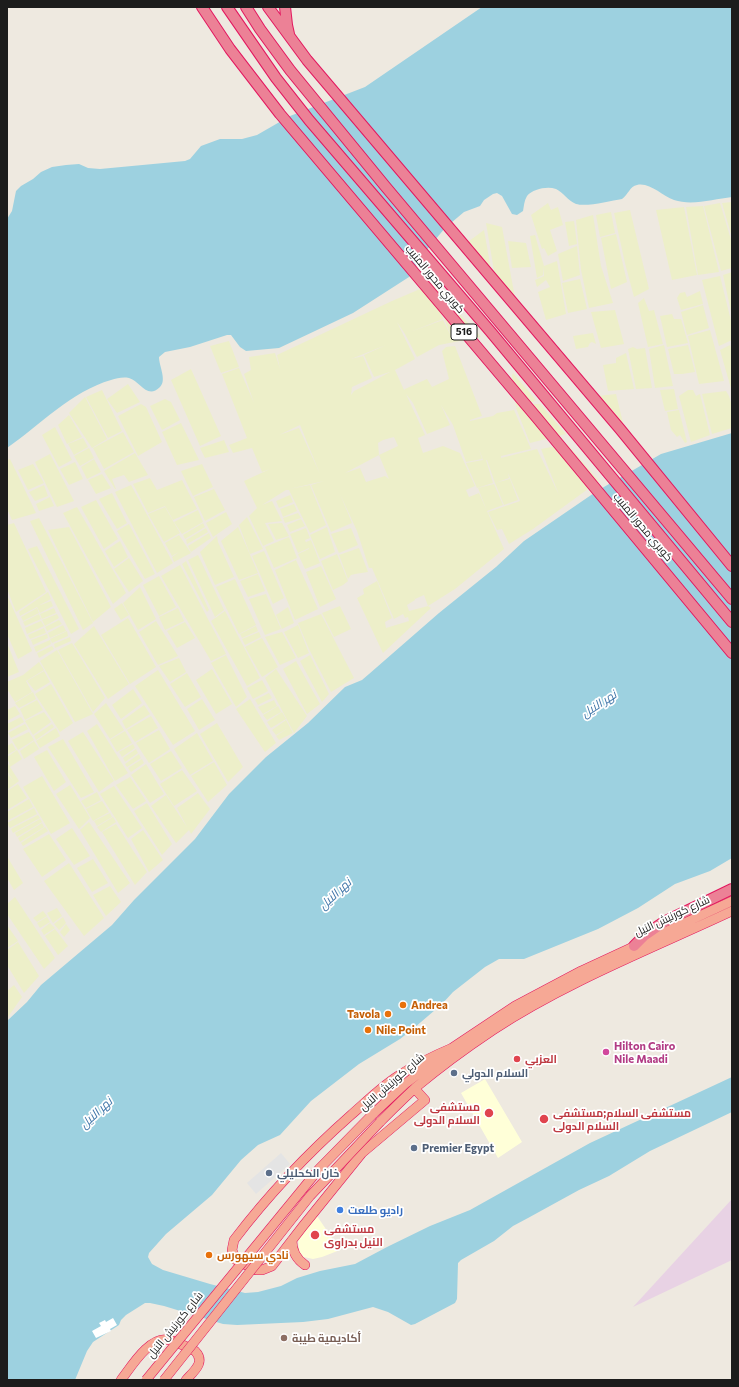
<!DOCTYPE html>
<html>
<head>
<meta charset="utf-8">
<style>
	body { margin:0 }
	#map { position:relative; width:739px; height:1387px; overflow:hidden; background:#eee9e0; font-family:Commissioner,sans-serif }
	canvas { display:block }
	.frame { position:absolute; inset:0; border:8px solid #1c1c1c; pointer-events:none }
</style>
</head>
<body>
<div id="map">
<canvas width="739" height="1387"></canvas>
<div class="frame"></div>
</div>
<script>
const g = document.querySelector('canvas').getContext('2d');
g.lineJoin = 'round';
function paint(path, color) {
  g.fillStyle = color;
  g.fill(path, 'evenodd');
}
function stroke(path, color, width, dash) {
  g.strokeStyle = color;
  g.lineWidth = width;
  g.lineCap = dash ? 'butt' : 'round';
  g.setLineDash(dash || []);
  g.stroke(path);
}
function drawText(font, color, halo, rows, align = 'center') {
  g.font = font + ' Commissioner,Cairo,sans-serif';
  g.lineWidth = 3.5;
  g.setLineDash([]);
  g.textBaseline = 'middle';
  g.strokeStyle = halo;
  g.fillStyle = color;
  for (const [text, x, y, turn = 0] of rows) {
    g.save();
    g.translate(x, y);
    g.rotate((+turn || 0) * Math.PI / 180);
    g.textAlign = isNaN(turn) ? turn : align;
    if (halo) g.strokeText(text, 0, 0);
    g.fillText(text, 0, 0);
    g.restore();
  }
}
const industrial = new Path2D(`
	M732,1199V1260L633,1307Z`);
const education = new Path2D(`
	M485,1079L522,1142L498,1158L461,1093Z
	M317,1216L340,1250L322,1257L313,1259L304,1257L299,1252L298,1238Z`);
const farmland = new Path2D(`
	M732,202V238L722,203Z
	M548,203L551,210L558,207L563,225L550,230L557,251L548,256L544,248L542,249L531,215Z
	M720,203L732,243V268L721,271L704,206Z
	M703,206L719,272L698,275L686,207Z
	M684,207L697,275L672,280L656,210Z
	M630,210L649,289L634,297L625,263L614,213Z
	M611,212L615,233L600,237L596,215Z
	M593,215L601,266L613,303L589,308L581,270L576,220Z
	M574,221L577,244L569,246L565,222Z
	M486,223L502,227L518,314L497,289Z
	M484,230L494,286L461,247Z
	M616,234L627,282L611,289L601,238Z
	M535,235L544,266L557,261L566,314L546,320L538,292L550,287L546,280L537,287L535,280L544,276V266L543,275L537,278L530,236Z
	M508,241L526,243L531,267L512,268Z
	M577,246L580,275L563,281L558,254Z
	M732,272V316L723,275Z
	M720,276L732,325V340L719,346L702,280Z
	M580,279L587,309L568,313L562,283Z
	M434,282L453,306L440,311L443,319L410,332L443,320L451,336L443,315L455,309L481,337L439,345L417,357L405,334L397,322L415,359L395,370L404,390L405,389L427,379L432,387L449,379L442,351L446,347L455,346L482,416L470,420V421L493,416L497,413L514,410L531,449L501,456V458L537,449L559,495L541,449L567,444L599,481L533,529L509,544L502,529L497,530L488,512L520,501L508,473L509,478L495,483L487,460H486L493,483L477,488L466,463L483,460L479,449L482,459L466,462L453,425L441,405L450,425L427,434L413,403L406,394L425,435L418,438L423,453L443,446L460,453L475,486L466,490L469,497L479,493L504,549L455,589L428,606L431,608L383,653L357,598L364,594L363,589L377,581L392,618L385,622L386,628L409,621L408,617L405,618L403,614L394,619L372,568H369L357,531L340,494L352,523L331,532L311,485L324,481L289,489L310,485L326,525L310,533L289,490H286L262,505L272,501L282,521L265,523L274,541L263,546L249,516L257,508L244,481L270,469L262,472L252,448L233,453L229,445L247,438L222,374L239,368L254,403L244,374L251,370L249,357L275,353L280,369L277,355L392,301L427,286ZM386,345L364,355L374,377L390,372L362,387L354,391L351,395L352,387L372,378L363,356L351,359ZM298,420L320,474L299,428L279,435L300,425ZM394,437L398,446L379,455L378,443L383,440ZM379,455L389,479L385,476L366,482L360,468L345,473ZM424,595L428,606L409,611L407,605L415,600L414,596L415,599Z
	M700,291L703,304L681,310L677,298L680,293L685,292L687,297Z
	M644,298L649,311L654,310L663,344L648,347L638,303Z
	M703,305L709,328L687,335L681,312Z
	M615,310L624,344L601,348L591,312Z
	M672,314L674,319H681L688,343L667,347L660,316Z
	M710,330L724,381L699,384L688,336Z
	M593,333L596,344L592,342L590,343L588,347L576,349L573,336Z
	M229,341L239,367L221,373L210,346Z
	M664,345L673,386L655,388L649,349Z
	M688,345L695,372L682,374H674L668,349Z
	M730,345L732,351V392L720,350Z
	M633,347L637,349L645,348L652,388L636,389L628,349Z
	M626,353L634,389L608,391L603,365L616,363V358Z
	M191,369L221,436L200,446L171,380Z
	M513,373L536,400L533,402L525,403L516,407L512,375Z
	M128,384L140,402L117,413L107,399Z
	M674,389L678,409L665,411L660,390Z
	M102,390L122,431L108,438L86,397Z
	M688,390H693L696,396L700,394L710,435L691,442L679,396Z
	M726,391L729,396L732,406V428L712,434L702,394Z
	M616,394L625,431L588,397Z
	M85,397L107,439L92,448L69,413Z
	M165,399L171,402L180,420L162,430L150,406Z
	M141,404L146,407L162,442L138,456L118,416Z
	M524,404H540L566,434L530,443L516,408Z
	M679,410L687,442L685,443L680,435L677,437L671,430L667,412Z
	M69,415L82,437L67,444L58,425Z
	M181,423L199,460L177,465L162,432Z
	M55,427L72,460L59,467L42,435Z
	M123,432L134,452L104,469L93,448Z
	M83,438L88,447L74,455L68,444Z
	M224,440L229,452L205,458L200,448Z
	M89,448L94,458L80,466L74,456Z
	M135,453L148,475L129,482L124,475L112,479L116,489H115L104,471Z
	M50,454L74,501L57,507L35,462Z
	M10,459L36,513L12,520L7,509V460Z
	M94,459L101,472L87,479L81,467Z
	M75,462L83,479L69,485L60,469Z
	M33,464L44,483L28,490L18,470Z
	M202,464L213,487L193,496L181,471Z
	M102,474L111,488L96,494L88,480Z
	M150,478L157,490L182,480L197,509L173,520L165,506L148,513L133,484Z
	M510,479L518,500L504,505L495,483Z
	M494,484L503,505L487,511L478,488Z
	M44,485L48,496L35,501L29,492Z
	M131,485L173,563L157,573L115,492Z
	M214,489L225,510L205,521L194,497Z
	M112,493L127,523L117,529L99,499Z
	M290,495L293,502L279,508L276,501Z
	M50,497L54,506L39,511L36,504Z
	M96,500L118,539L104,549L81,507Z
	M294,504L297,511L283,517L280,509Z
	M77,507L126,593L113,604L63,513Z
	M165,507L180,533L164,542L148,514Z
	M198,510L203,522L182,534L174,522Z
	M226,512L232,524L213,537L206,523Z
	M298,513L301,518L285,523L283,518Z
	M247,517L263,549L250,554L239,525Z
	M39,518L93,623L83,630L30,521Z
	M301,519L305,526L290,532L287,525Z
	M14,523L46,592L16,612L7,589V525Z
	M203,523L205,527L185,539L183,535Z
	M282,523L289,536L276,540L268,524Z
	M129,524L155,574L145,579L117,531Z
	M69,527L111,607L93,622L48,530Z
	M238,527L258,573L239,580L221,541Z
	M327,527L335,552L320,559L310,535Z
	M206,528L208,532L187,544L186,540Z
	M306,528L310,538L305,540L307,545L306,542L311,540L320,563L305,569L298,554L309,549V548L298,553L290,534Z
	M351,528L358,545L339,553L331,534Z
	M209,533L211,538L191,552L188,546Z
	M179,535L191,553L174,562L172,557L179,552L172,556L165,543Z
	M217,536L218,542L234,577L215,585L200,552Z
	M289,537L297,558L274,568L265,547Z
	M120,541L128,557L114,567L105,551Z
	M37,546L79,629L71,634L28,549Z
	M359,548L368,572L355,574L351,575L348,579L339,555Z
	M264,551L284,598L273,604L252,556Z
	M337,554L348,581L343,585L333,590L321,561Z
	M198,555L224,610L215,617L188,560Z
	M129,558L143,581L129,592L114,569Z
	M296,560L318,609L295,620L275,570Z
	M186,561L209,610L207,612L182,564Z
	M180,565L226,654L211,661L161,576Z
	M321,566L336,599L320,607L306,572Z
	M258,574L265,591L248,597L240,581Z
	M159,576L176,607L159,616L143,585Z
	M235,579L256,625L239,634L216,587Z
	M140,587L156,619L138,630L123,603Z
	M48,592L51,599L38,606L51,601L53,606L40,613L37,607L20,616L19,612Z
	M266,594L281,629L265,635L249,599Z
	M7,595L32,651L18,659L7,634Z
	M122,603L129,615L121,620L114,609Z
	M340,606L351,629L334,637L322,613Z
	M288,607L294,623L282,629L276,615Z
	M37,608L39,613L23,621L21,617Z
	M54,608L56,613L42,619L40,614Z
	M178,608L184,621L165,630L159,617Z
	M225,611L260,678L247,686L211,621Z
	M39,614L41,619L25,626L23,622Z
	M57,614L59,618L45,626L42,620Z
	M321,614L354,678L331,692L309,649L298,623Z
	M128,618L156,667L130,684L101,635Z
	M59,620L62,624L47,631L45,627Z
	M41,621L44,626L27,634L25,628Z
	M156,621L178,656L158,665L139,632Z
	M185,622L195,638L177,648L167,631Z
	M63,625L66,631L50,638L48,633Z
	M298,625L309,653L298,658L284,632Z
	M94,626L129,684L108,699L74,644Z
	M256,626L258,631L242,638L240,634Z
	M44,628L46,633L30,639L28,635Z
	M67,631L68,636L52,643L50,639Z
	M259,632L261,637L245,645L242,639Z
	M282,632L296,658L280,665L265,637Z
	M47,634L48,638L33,645L31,640Z
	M70,637L71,641L55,648L54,644Z
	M262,638L278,667L262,677L245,647Z
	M50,640L51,644L36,652L34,647Z
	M7,643L19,672L7,677Z
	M72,643L105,698L93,712L58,650Z
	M52,646L54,649L39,658L37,653Z
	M57,650L93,714L75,722L40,661Z
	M226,655L247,697L236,707L211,663Z
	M310,655L329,694L322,702L300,661Z
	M179,658L186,672L170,682L159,666Z
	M296,661L320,704L307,714L283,669Z
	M39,662L44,670L26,681L32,692L15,702L7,689V682L23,675Z
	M212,669L232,704L216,714L196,680Z
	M276,669L307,716L294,733L265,678Z
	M158,670L195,731L173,745L135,686Z
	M44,671L50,682L35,691L27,681Z
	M187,673L201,697L185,707L170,684Z
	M262,680L268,691L253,699L247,688Z
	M51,684L73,723L60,732L35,694Z
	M133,689L142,703L121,719L112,705Z
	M33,692L36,699L19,708L15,703Z
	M269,693L272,698L258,705L255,700Z
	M202,699L215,720L199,730L187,709Z
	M250,699L276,743L265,752L236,709Z
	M37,700L43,710L25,720L20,709Z
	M274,700L277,706L263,714L258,707Z
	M106,703L124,730L110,739L94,714Z
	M144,705L150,714L126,729L122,721Z
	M15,706L20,714L7,721V710Z
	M278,706L281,712L267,720L263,715Z
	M44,712L51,722L33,735L25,721Z
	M282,712L286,719L271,728L267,722Z
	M151,716L158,728L135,742L127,730Z
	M21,717L24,722L8,731L7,724Z
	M286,720L293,733L279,740L276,736L288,728L276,735L272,730Z
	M217,723L243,767L228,782L200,734Z
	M25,724L28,729L11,738L8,733Z
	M52,724L54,727L36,740L34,736Z
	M97,724L128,773L115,781L87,731Z
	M56,728L60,736L40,748L36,741Z
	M159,730L170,749L149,763L136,743Z
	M125,731L132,743L117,752L110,740Z
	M29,732L34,740L18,750L12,740Z
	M83,732L114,781L99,792L68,741Z
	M197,733L213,761L190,775L174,749Z
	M63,739L94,792L81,798L48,747Z
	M34,741L39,749L24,759L20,751Z
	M12,743L16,750L7,755V746Z
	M133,744L135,748L122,757L119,752Z
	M136,749L138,753L125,762L123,758Z
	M17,750L22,759L10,767L19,781L7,790V773L14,782L7,771V763L10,766L7,757Z
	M47,750L66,782L54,791L34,757Z
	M171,751L182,768L161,781L150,764Z
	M139,754L141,758L127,767L125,764Z
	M142,759L144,763L131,772L128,768Z
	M214,762L227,785L208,802L191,776Z
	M146,764L164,794L150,803L131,775Z
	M182,770L197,791L174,806L160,784Z
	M42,776L70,823L51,834L23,787Z
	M130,777L146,801L133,809L116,785Z
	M18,784L27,798L7,810V791Z
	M70,785L90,818L79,829L56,794Z
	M114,786L142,828L128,838L100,794Z
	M97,792L101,800L86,808L81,801Z
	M198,793L210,809L191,834L189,830L176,843L151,806L166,795L187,827L177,808Z
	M29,799L33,807L7,821V812Z
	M102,801L109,812L93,821L86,809Z
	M147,803L172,844L162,855L134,811Z
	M34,808L37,814L10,828L7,823Z
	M110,813L112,817L97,826L94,821Z
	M38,815L40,818L13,833L11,829Z
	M113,817L116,822L101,832L97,827Z
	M40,819L42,822L17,837L15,833Z
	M89,822L130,883L118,893L80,830Z
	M42,823L44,827L20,842L18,838Z
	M116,824L147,872L135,885L102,832Z
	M45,827L48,831L23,846L21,843Z
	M72,828L90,856L74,865L56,839Z
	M143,830L163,860L149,872L131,839Z
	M49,834L66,860L42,877L23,849Z
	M8,858L23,883L14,890L7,878Z
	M93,859L108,883L92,892L77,868Z
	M69,863L104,918L84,936L44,881Z
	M110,886L121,902L106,916L93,895Z
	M15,897L55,958L44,969L7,914V904Z
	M57,908L62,916L53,923L47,913Z
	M43,911L47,916L37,922L33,918Z
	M47,917L50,922L40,928L37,923Z
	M63,917L66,923L59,930L54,924Z
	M50,923L55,928L44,935L41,930Z
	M66,924L70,930L64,937L60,932Z
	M7,925L18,941L7,948Z
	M55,929L68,946L58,955L45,936Z
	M18,942L39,976L24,993L7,965V950Z
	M14,985L22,997L8,1017L7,1015V991Z`);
const parking = new Path2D(`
	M281,1153L290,1164L256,1194L247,1183Z`);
const water = new Path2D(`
	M482,7H732V197C714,199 692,206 674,200C662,196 650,182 637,185C630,186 628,195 622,199C610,201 587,207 576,204C568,201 563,192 556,189C547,186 533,189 527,196C524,201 524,206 523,211L517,215L512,214L502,196L497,193L493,194L484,200L480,206L464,212L445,228L420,258L413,272L409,277L353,313L279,348L246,351L240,347L231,335H227L190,347L165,352L159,357C159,366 167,380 160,387C147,400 140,381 129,378C123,377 117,378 111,380C72,391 40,425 7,448V219L12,211L16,191L21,186L33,179L41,172L52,167L66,165L79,164L88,168L100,169L185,161L190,159L201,146L220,139H242L257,135L290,116L365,87Z
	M732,433V858L710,871L675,884L638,908L598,929L524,959H499L485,967L453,992L442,1004L414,1028L400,1039L359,1064L311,1101L280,1135L258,1145L241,1160L212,1195L166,1234L149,1253L148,1257L152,1264L163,1270L210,1284L245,1293L258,1292L281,1286L297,1278L320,1271L355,1264L387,1247L430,1226L470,1210L590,1143L732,1077V1112L650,1151L609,1176L579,1190L528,1218L513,1226L494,1241L461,1260L458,1263L457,1299L455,1303L415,1324L411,1325L388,1312L373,1307L328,1319L303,1322L237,1325L223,1324L164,1306L150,1303H145L126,1315L121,1320L119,1325L93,1342L87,1351L75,1380H7V1021L27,1002L41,985L112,925L134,900L195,839L229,794L266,757L308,723L345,687L362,680L369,674L439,613L496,567L524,541L597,491L661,454Z`);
const pier = new Path2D(`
	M113,1318L117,1325L110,1329L111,1331L96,1338L92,1331L101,1326L99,1323L105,1320L106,1322Z`);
const trunk = new Path2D(`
	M415,1089L425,1100L362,1153L303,1226L272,1266L262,1270H256L236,1260L232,1250L234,1240C269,1194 308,1153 351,1115C366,1102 381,1087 398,1076C415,1065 433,1056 452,1048
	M373,1114L405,1084L452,1048L515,1006L581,971L732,901
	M380,1122C392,1110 403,1099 415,1088C440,1067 466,1048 493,1030C566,982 653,948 732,911
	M292,1240C292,1251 296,1259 305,1265
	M121,1380C131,1367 150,1335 169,1340C178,1342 187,1347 195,1351C206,1362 194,1371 186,1380`);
const motorway = new Path2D(`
	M202,7L230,49L280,114L537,418L732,653
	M227,7L276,78L309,120L490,331L732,622
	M246,7L260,29L290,70L385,186L732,599
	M268,7L307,60L620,429L732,566
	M285,7L287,25L289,34
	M634,946L645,935L664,922L732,889`);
const trunkBridge = new Path2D(`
	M146,1380L319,1169L373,1114
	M164,1380L310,1196L380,1122`);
const markers = [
	[403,1005,4,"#e8710a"],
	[388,1014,4,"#e8710a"],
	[368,1030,4,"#e8710a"],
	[606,1052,4,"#d1479c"],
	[517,1059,4,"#e0444e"],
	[454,1073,4,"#5c6f8a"],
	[489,1113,5,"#e0444e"],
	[544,1119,5,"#e0444e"],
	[414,1148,4,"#5c6f8a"],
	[269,1173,4,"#5c6f8a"],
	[340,1210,4,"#3f7fe0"],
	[315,1235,5,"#e0444e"],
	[209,1255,4,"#e8710a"],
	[284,1338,4,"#8d6e63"]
];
const shields = [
	[464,332,26]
];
const shieldNames = [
	["516",464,332]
];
const streetNames = [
	["كوبري محور المنيب",435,279,50],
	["كوبري محور المنيب",643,527,50],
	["شارع كورنيش النيل",672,916,-25],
	["شارع كورنيش النيل",392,1082,-41],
	["شارع كورنيش النيل",175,1325,-51]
];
const foodNames = [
	["Andrea",411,1005],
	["Tavola",380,1014,"right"],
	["Nile Point",376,1030],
	["نادي سيهورس",217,1255]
];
const hotelNames = [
	["Hilton Cairo",614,1046],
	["Nile Maadi",614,1059]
];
const healthNames = [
	["العزبي",525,1059],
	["مستشفى",480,1107,"right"],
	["السلام الدولى",480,1120,"right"],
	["مستشفى السلام;مستشفى",553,1113],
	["السلام الدولى",553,1126],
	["مستشفى",324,1229],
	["النيل بدراوى",324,1242]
];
const serviceNames = [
	["السلام الدولي",462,1073],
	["Premier Egypt",422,1148],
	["خان الكحليلي",277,1173]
];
const shopNames = [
	["راديو طلعت",348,1210]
];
const educationNames = [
	["أكاديمية طيبة",292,1338]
];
const waterNames = [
	["نهر النيل",599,704,-33],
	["نهر النيل",335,894,-43],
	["نهر النيل",96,1113,-43]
];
paint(industrial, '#e8d2e4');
paint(education, '#ffffd8');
paint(farmland, '#edefc9');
paint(parking, '#e4e4e4');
paint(water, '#9dd1e0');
paint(pier, '#fff');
stroke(trunk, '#e3175f', 10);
stroke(motorway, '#e3175f', 12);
stroke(trunk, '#f6a895', 9);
stroke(motorway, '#ec8196', 10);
stroke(trunkBridge, '#e3175f', 10, []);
stroke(trunkBridge, '#f6a895', 9);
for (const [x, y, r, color] of markers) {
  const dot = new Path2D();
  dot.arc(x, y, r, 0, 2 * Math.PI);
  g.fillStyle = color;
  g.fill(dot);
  stroke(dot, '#fff', 1.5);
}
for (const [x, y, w] of shields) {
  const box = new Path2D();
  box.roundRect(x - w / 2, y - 8, w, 16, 3);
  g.fillStyle = '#fff';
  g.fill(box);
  stroke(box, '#1c1c1c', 1);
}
drawText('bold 10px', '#1c1c1c', null, shieldNames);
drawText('11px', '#1c1c1c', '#fff', streetNames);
drawText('bold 11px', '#c56008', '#fff', foodNames, 'left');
drawText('bold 11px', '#b23c85', '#fff', hotelNames, 'left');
drawText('bold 11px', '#be3a42', '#fff', healthNames, 'left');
drawText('bold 11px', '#4e5e75', '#fff', serviceNames, 'left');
drawText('bold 11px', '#366cbe', '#fff', shopNames, 'left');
drawText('bold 11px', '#785e54', '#fff', educationNames, 'left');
drawText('italic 12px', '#4076a9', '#fff', waterNames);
</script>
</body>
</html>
